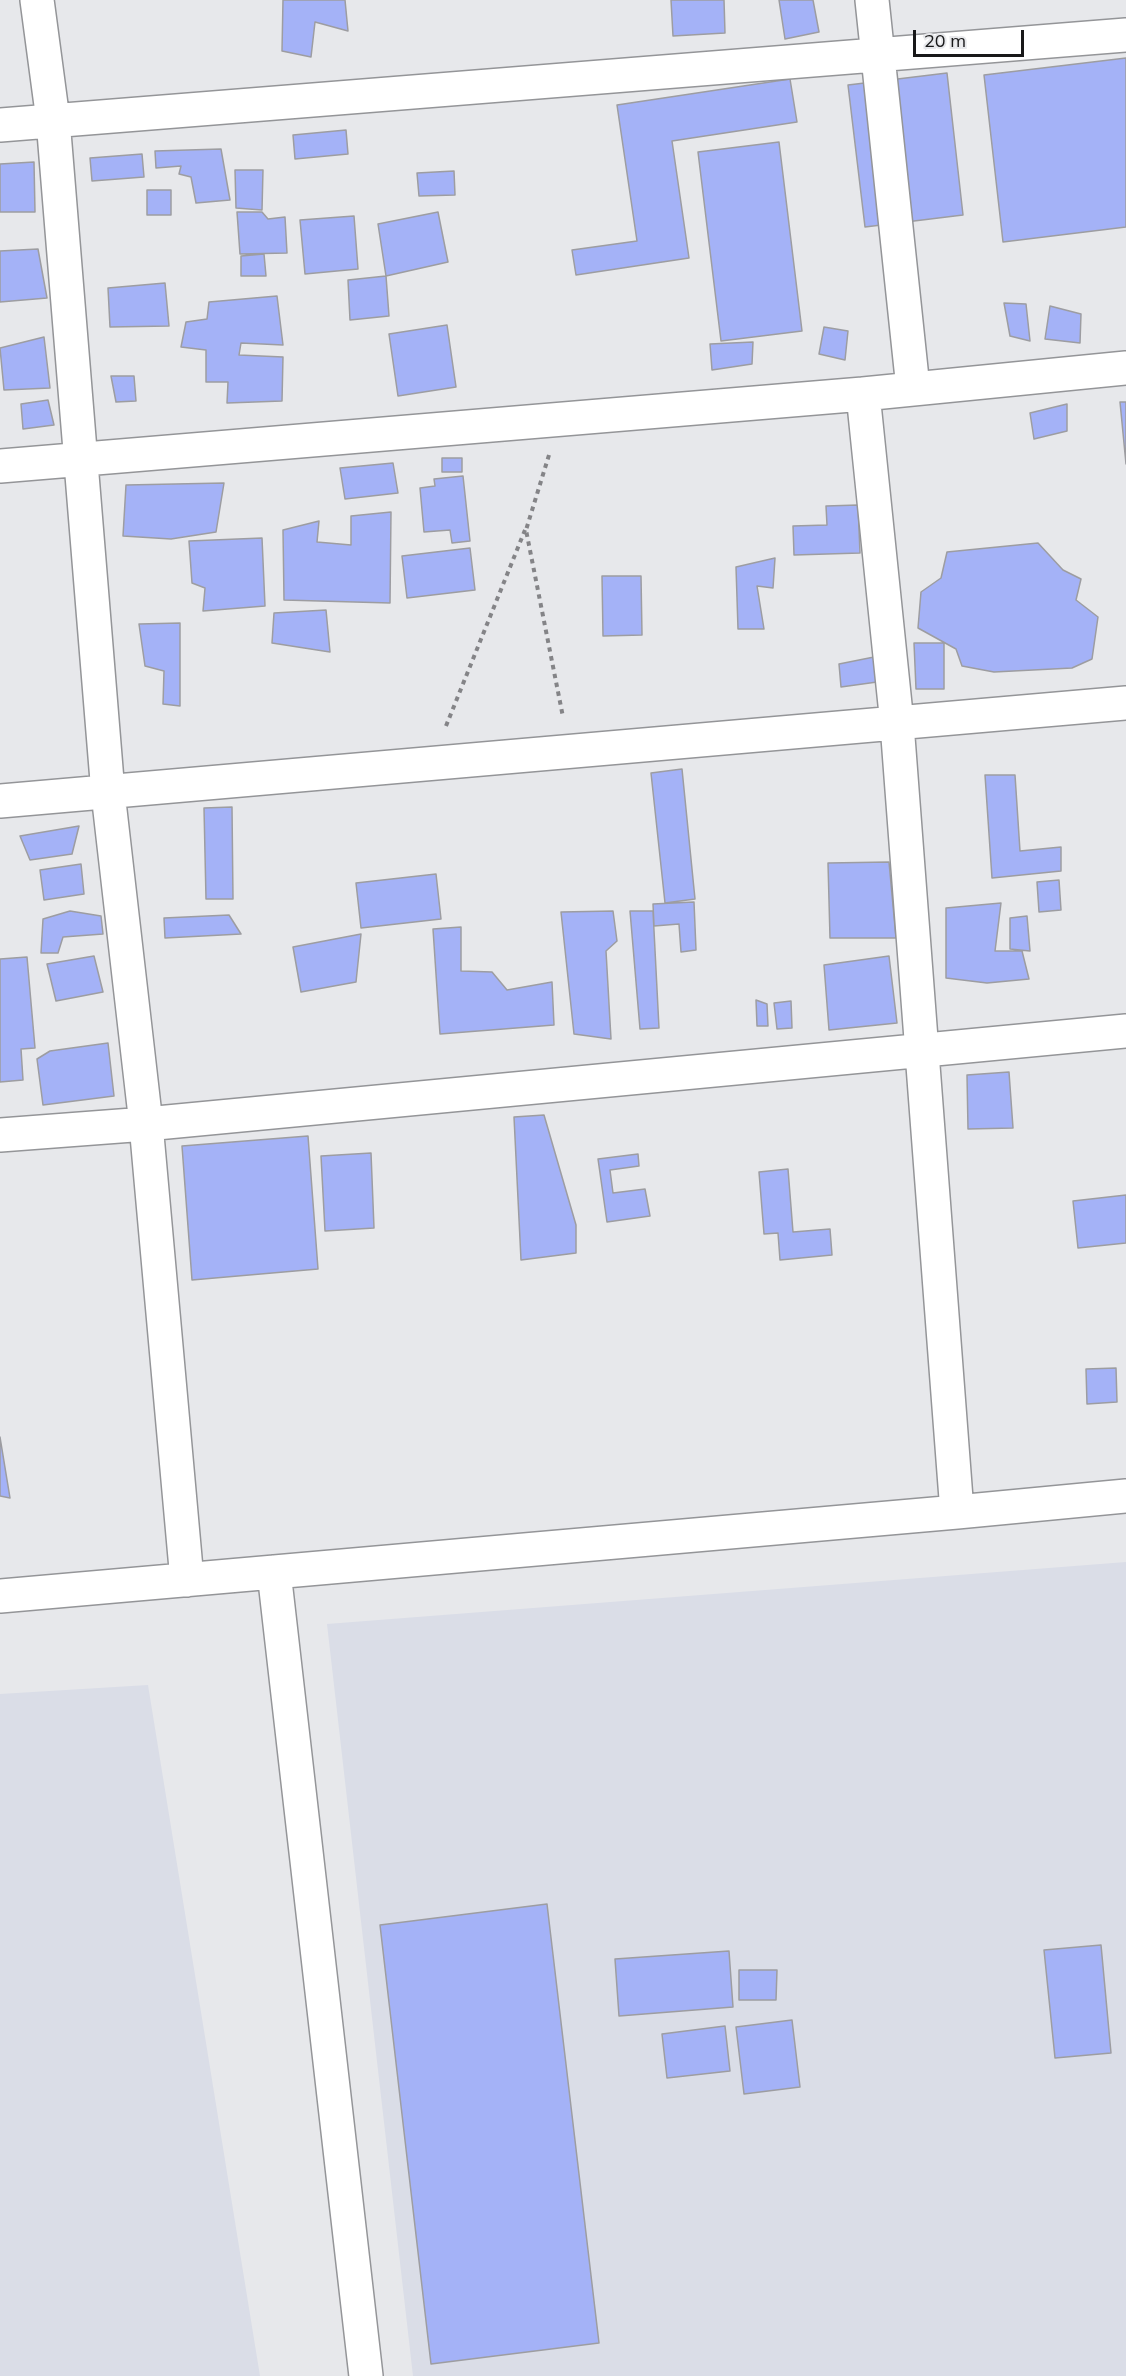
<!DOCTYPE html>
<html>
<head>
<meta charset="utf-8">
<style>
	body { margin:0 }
	#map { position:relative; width:1126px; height:2376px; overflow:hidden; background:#e7e8eb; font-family:Mulish,sans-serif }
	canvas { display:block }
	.scale { position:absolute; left:913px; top:30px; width:111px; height:27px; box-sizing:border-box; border:3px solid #181819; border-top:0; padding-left:8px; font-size:18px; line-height:21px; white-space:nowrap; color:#181819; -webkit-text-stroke:4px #e7e8eb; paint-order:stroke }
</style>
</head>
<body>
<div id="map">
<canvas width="1126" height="2376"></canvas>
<div class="scale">20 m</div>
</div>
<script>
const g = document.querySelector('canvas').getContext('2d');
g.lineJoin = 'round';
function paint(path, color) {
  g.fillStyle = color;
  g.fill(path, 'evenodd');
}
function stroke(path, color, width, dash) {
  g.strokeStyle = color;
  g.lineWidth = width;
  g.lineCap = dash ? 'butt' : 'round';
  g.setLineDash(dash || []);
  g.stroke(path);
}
const built = new Path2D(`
	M1126,1562V2376H413L327,1624Z
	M148,1685L260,2376H0V1694Z`);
const building = new Path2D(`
	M283,0H345L348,31L315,22L311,57L282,51Z
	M671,0H724L725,33L673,36Z
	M779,0H813L819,32L785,39Z
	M1126,58V227L1003,242L984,75Z
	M947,73L963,215L865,227L848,85Z
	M790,79L797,122L672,141L689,258L576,275L572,250L637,241L617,105Z
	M346,130L348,154L295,159L293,135Z
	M779,142L802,331L721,341L698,152Z
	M221,149L230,200L196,203L191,177L179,174L181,166L156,168L155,151Z
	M142,154L144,177L92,181L90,158Z
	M34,162L35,212H0V164Z
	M235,170H263L262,210L236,208Z
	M454,171L455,195L419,196L417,173Z
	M147,190H171V215H147Z
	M237,212H262L268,219L285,217L287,253L240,254Z
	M438,212L448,262L386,276L378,224Z
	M354,216L358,269L305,274L300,220Z
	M38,249L47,298L0,302V251Z
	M264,254L266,276H241V256Z
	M386,276L389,316L350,320L348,280Z
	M165,283L169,326L110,327L108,288Z
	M277,296L283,345L241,343L239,355L283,357L282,401L227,403L228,382H206V350L181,347L186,322L207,319L209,302Z
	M1004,303L1026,304L1030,341L1010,336Z
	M1050,306L1081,314L1080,343L1045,339Z
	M447,325L456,387L398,396L389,334Z
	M824,327L848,331L845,360L819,354Z
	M44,337L50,388L4,390L0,348Z
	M753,342L752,364L712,370L710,344Z
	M111,376H134L136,401L116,402Z
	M48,400L54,425L23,429L21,404Z
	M1120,402H1126V464Z
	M1067,404V431L1034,439L1030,413Z
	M442,458H462V472H442Z
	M393,463L398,493L345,499L340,468Z
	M463,476L470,541L452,543L450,530L424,532L420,488L435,486L434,479Z
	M224,483L216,532L171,539L123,536L126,485Z
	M858,505L860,553L794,555L793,526L827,525L826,506Z
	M391,512L390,603L284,600L283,530L319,521L317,542L351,545V516Z
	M262,538L265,606L203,611L205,588L192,583L189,541Z
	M1038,543L1063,570L1081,579L1076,600L1098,617L1092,659L1072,668L994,672L962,666L956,649L918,628L921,592L941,578L947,552Z
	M470,548L475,590L407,598L402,556Z
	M775,558L773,588L757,586L764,629H738L736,567Z
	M602,576H641L642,635L603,636Z
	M326,610L330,652L272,643L274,613Z
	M180,623V706L163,704L164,671L145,666L139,624Z
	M914,643H944V689H916Z
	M874,657L877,682L841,687L839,664Z
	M682,769L695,899L665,903L651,773Z
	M985,775H1015L1020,851L1061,847V871L992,878Z
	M232,807L233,899H206L204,808Z
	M79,826L72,854L30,860L20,836Z
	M889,862L896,938H830L828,863Z
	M81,864L84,894L44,900L40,870Z
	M436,874L441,919L361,928L356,883Z
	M1059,880L1061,910L1039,912L1037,882Z
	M694,902L696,950L681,952L679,924L654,926L653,904Z
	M1001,903L995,951H1022L1029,979L987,983L946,978V908Z
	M70,911L101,916L103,934L63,937L58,953H41L43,919Z
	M613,911L617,941L606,951L611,1039L574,1034L561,912Z
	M630,911H653L659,1028L640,1029Z
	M229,915L241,934L165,938L164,918Z
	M1027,916L1030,951L1010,949V918Z
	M461,927V971L492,972L507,990L552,982L554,1025L440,1034L433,929Z
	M361,934L356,982L301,992L293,947Z
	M94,956L103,992L56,1001L47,964Z
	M889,956L897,1023L829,1030L824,965Z
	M27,957L35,1048L21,1049L23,1080L0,1082V959Z
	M756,1000L767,1004L768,1026H757Z
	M791,1001L792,1028L777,1029L774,1003Z
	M108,1043L114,1096L43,1105L37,1059L50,1051Z
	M1009,1072L1013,1128L968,1129L967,1075Z
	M544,1115L576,1225V1253L521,1260L514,1117Z
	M308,1136L318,1269L192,1280L182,1146Z
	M371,1153L374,1228L325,1231L321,1156Z
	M638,1154L639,1166L610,1170L613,1193L645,1189L650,1216L607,1222L598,1159Z
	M788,1169L793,1232L830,1229L832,1255L780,1260L778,1233L764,1234L759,1172Z
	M1126,1195V1243L1078,1248L1073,1201Z
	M1116,1368L1117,1402L1087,1404L1086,1369Z
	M0,1437L10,1498L0,1496Z
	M547,1904L599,2343L431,2364L380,1925Z
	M1101,1945L1111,2053L1055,2058L1044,1950Z
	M729,1951L733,2007L619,2016L615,1959Z
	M739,1970H777L776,2000H739Z
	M792,2020L800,2087L744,2094L736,2027Z
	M725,2026L730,2071L667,2078L662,2034Z`);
const path = new Path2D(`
	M549,455L526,530L563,717
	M446,726L525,530`);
const minor = new Path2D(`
	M37,0L53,120L108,793L146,1124L187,1580
	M872,0L913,388
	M0,125L1126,35
	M863,394L897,724L957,1512
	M0,466L863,394L1126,368
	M0,801L1126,703
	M0,1135L146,1124L1126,1031
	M274,1572L366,2376
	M0,1596L957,1512L1126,1496`);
paint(built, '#dadde7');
paint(building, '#a4b2f7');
stroke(building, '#9d9da1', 1.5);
stroke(minor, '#949598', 36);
stroke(path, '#848487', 4, [4.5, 4.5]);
stroke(minor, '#fff', 33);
</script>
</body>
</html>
